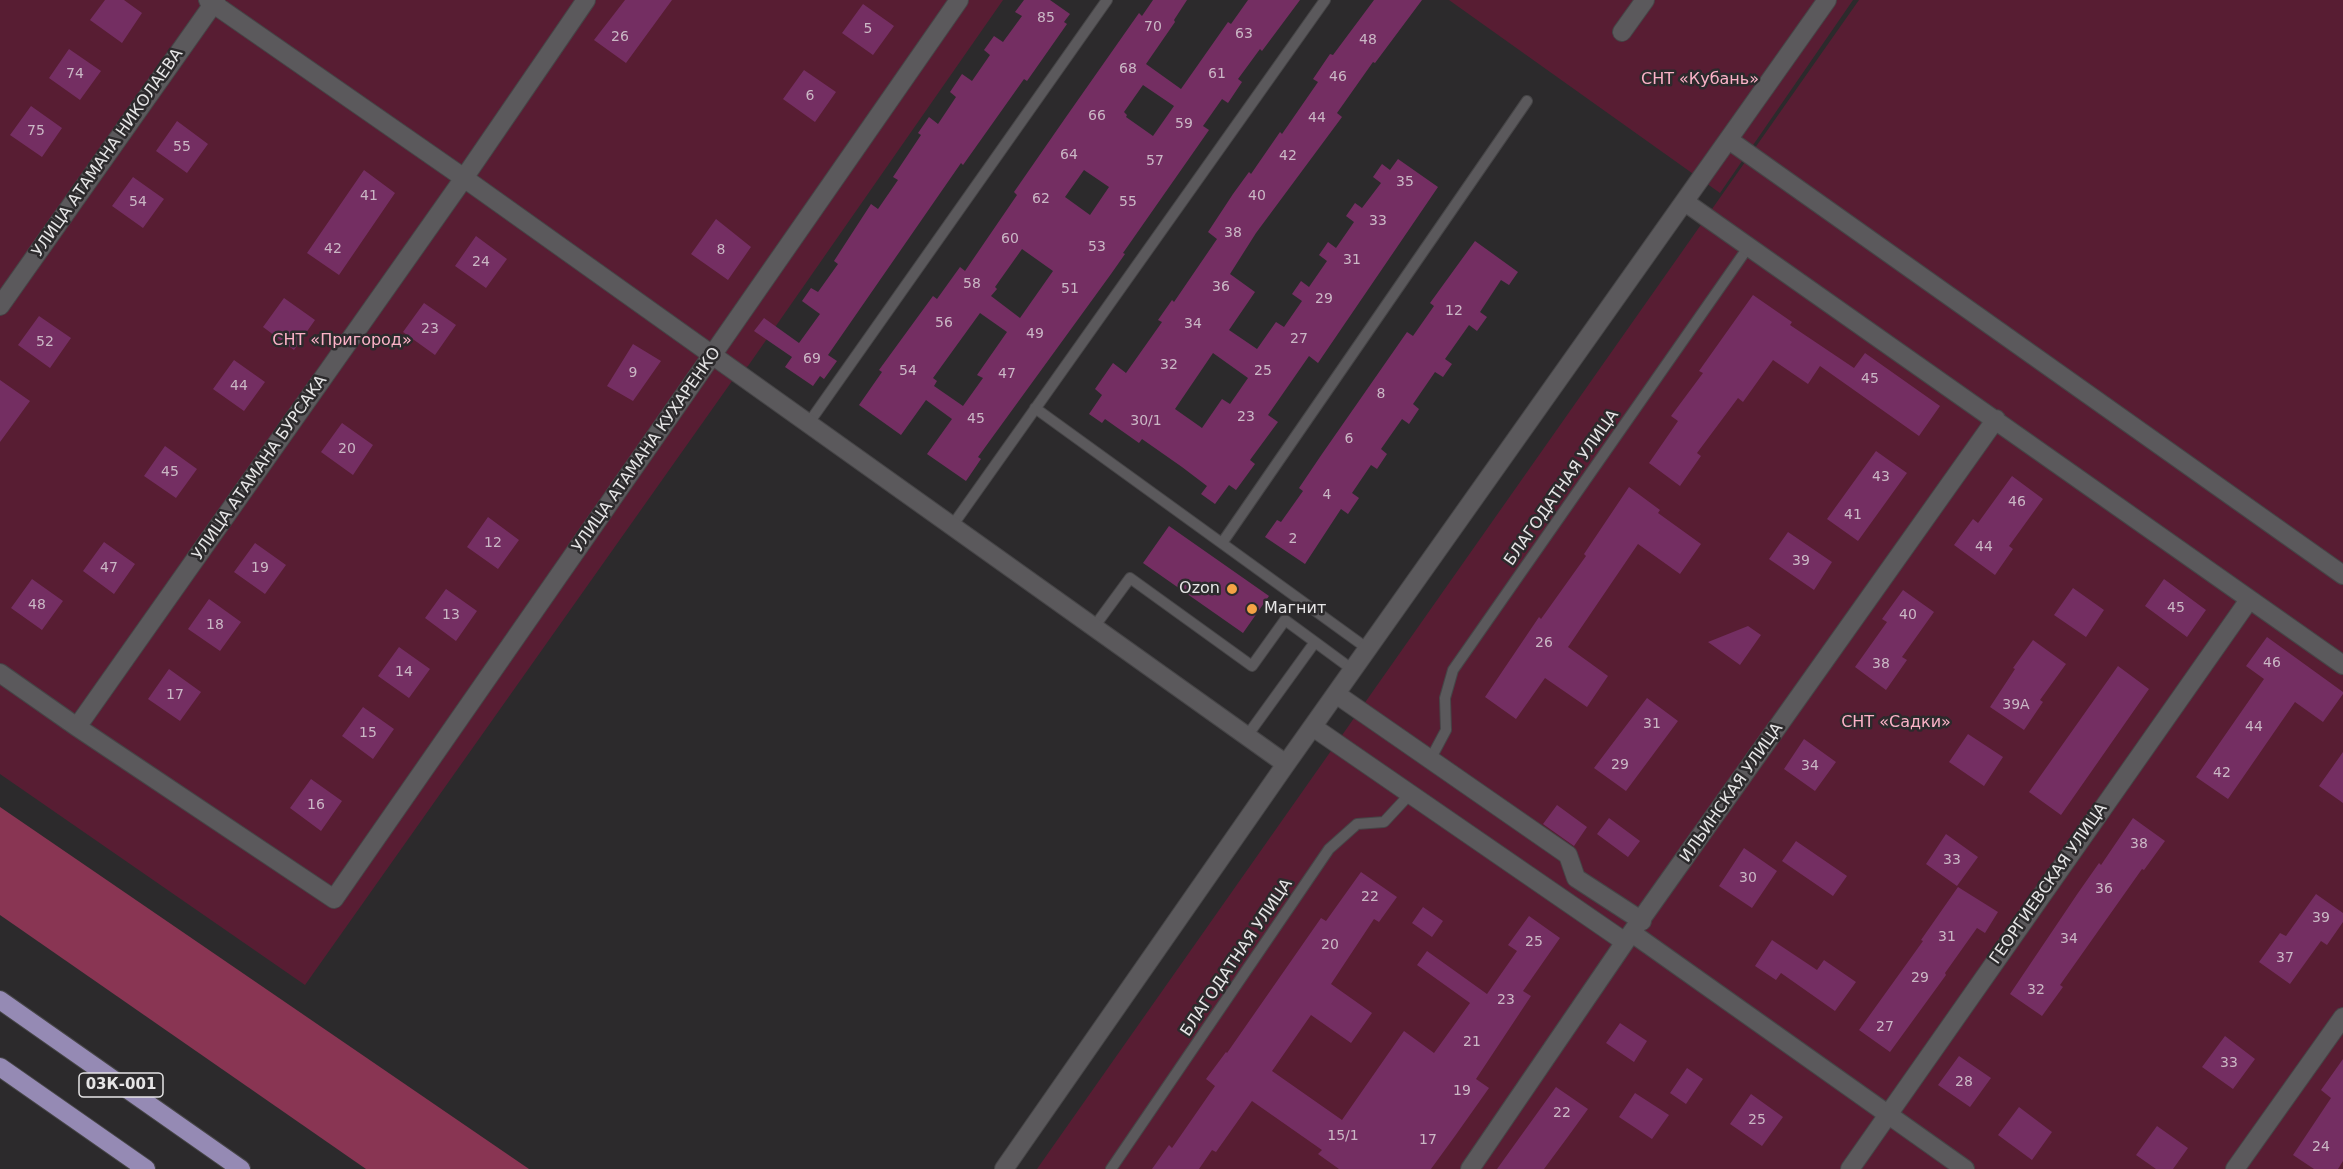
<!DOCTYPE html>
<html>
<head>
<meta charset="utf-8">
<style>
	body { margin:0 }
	canvas { display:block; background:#2c2a2c }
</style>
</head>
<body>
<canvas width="2343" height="1169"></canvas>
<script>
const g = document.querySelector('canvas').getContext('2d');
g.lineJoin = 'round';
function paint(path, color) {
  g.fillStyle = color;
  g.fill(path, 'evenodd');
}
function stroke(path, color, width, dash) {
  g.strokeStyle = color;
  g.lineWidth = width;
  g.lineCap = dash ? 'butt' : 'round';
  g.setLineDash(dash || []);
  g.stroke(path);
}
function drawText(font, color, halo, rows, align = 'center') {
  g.font = font + ' "DejaVu Sans",sans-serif';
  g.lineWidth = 5;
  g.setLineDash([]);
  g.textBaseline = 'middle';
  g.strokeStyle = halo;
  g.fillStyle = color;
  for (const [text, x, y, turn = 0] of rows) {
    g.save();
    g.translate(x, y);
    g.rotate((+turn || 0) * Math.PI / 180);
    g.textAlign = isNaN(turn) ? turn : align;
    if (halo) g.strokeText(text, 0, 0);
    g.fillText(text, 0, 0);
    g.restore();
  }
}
const green = new Path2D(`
	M0,0H1003L748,366L737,374L305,985L0,774Z
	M1449,0H1853L1720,193Z
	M1859,0H2343V1169H1037Z`);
const forest = new Path2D(`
	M0,807L529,1169H366L0,915Z`);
const building = new Path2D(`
	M105,0H124L142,13L122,43L90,20Z
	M625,0H672L626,63L594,40Z
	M1024,0H1050L1070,14L1064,22L1067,24L1027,81L1024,79L963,165L961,163L828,355L837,361L824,379L820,376L813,386L785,367L792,357L754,331L764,318L799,343L820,314L802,301L811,288L818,292L838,264L834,261L871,204L878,209L898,180L893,177L921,135L918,133L929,117L938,124L956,97L950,92L962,74L972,81L990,55L984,50L994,36L1003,42L1022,16L1015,12Z
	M1153,0H1187L1174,20L1175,22L1146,64L1181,89L1228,22L1231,24L1248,0H1300L1262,51L1260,49L1238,79L1242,82L1228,103L1222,99L1203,126L1209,130L1123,253L1125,254L1111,274L978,457L981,459L966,481L927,454L952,419L926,400L901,435L859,405L882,372L879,370L933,296L937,299L960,267L965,271L1017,195L1014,192L1066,117L1139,13L1142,16ZM1143,85L1174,106L1153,136L1126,117L1127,115L1124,112ZM1084,170L1109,187L1090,215L1065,197ZM1022,249L1053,271L1020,318L991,296L997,289L995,287ZM980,313L1007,332L977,375L983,378L963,406L934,386L937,381L933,378Z
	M1374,0H1422L1375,63L1373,62L1337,113L1342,117L1256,233L1230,274L1255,292L1229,330L1257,349L1276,322L1284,327L1302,301L1292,294L1301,281L1309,287L1327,261L1319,255L1328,242L1336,248L1354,222L1346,216L1355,203L1362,208L1381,183L1373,177L1382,164L1390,170L1398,159L1438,187L1318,363L1309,356L1268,415L1278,422L1250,460L1255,464L1236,490L1229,485L1215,504L1201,494L1207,486L1182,467L1142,439L1139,443L1105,419L1102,423L1089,414L1102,395L1095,389L1113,363L1126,373L1162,322L1158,320L1172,300L1174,302L1217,239L1208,232L1233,194L1249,172L1251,174L1280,132L1282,134L1318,82L1313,79L1330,54L1333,55ZM1213,353L1248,378L1230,404L1222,399L1202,428L1175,409Z
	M863,4L894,26L873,55L842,33Z
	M69,49L101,71L80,100L49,78Z
	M804,70L836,92L815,122L783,99Z
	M31,106L62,128L42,157L10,135Z
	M177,121L208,144L187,173L156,151Z
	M364,170L395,193L339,275L307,253Z
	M133,177L164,199L143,228L112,206Z
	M716,219L751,247L728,280L691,254Z
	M476,236L507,259L486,288L455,266Z
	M1475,241L1518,272L1509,285L1501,280L1480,312L1487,317L1477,331L1469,325L1445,359L1452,364L1443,377L1435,372L1413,404L1419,409L1409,424L1402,419L1381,449L1387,454L1377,469L1371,465L1352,493L1359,498L1348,514L1341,509L1305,564L1265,537L1277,520L1281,522L1303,491L1299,488L1322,454L1407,332L1413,336L1434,306L1430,303Z
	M1753,295L1792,322L1790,325L1854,368L1865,353L1940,406L1919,436L1820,366L1808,384L1773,360L1743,402L1738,398L1697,453L1701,456L1680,486L1649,463L1678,421L1671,416L1703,373L1699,371Z
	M284,298L315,320L294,350L263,327Z
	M424,303L456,325L435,355L403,332Z
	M39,316L71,338L50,368L18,345Z
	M633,344L661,361L633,401L607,386Z
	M234,360L265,382L244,411L213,389Z
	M0,380L30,401L0,442Z
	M342,423L373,445L353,475L321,452Z
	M165,446L197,469L176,498L144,476Z
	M1876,451L1907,473L1858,541L1827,519Z
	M2012,476L2043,499L2009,546L2013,549L1995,575L1954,545L1973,519L1978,523Z
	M1629,487L1660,510L1658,513L1701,544L1680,574L1638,544L1568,647L1608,676L1587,707L1545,678L1516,719L1485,697L1539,617L1541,619L1586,556L1584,554Z
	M488,517L519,540L498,569L467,547Z
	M1169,526L1269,596L1243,633L1143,563Z
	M1788,532L1832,562L1814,590L1769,559Z
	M104,542L135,564L114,594L83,571Z
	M255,543L286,565L265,594L234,572Z
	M32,579L63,601L42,630L11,608Z
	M2164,579L2206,610L2187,637L2145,606Z
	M2073,588L2104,610L2086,637L2054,615Z
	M446,589L477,611L456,641L425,618Z
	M1903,590L1934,612L1902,657L1907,660L1886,690L1855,667L1887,622L1882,619Z
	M209,599L241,622L220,651L188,629Z
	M1748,626L1761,635L1740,665L1708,642Z
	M2267,637L2343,692V694L2323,722L2295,702L2228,799L2196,777L2264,679L2246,666Z
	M2033,640L2066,664L2040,700L2043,702L2024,730L1990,707L2015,669L2013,668Z
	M399,647L430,669L409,698L378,676Z
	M2118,666L2149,689L2061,815L2029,792Z
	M169,669L201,692L180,721L148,699Z
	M1647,698L1678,721L1626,791L1594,768Z
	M363,707L394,729L373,759L342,736Z
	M1968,734L2003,757L1984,786L1949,762Z
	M1804,739L1836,762L1815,791L1784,769Z
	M2343,752V803L2319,786Z
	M311,779L342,801L321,831L290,808Z
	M1557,805L1587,827L1574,846L1543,824Z
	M1609,818L1640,841L1628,857L1597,834Z
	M2133,818L2165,841L2144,870L2142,869L2060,985L2063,987L2042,1016L2010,994L2078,893L2099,863L2101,865Z
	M1946,834L1978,857L1957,886L1926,864Z
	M1796,841L1847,876L1833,896L1782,861Z
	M1744,848L1777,871L1752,908L1719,886Z
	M1361,872L1397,897L1379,922L1374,919L1331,984L1372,1013L1351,1043L1311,1015L1272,1071L1342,1120L1404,1031L1434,1053L1470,1003L1417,965L1427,951L1487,994L1517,951L1508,945L1529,916L1560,938L1523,991L1531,996L1476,1079L1489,1088L1455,1136L1431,1169H1339L1318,1154L1322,1150L1252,1101L1216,1152L1212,1150L1199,1169H1152L1169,1145L1172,1148L1215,1086L1206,1079L1226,1052L1227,1053L1321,918L1326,921Z
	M1958,887L1998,912L1985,933L1977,928L1945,973L1946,975L1890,1052L1859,1030L1923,941L1921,940Z
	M2316,894L2343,913V922L2327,945L2321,941L2290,984L2259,962L2280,933L2286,936Z
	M1423,907L1443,921L1432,937L1412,923Z
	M1772,940L1817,970L1824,960L1856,982L1835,1011L1781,973L1776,980L1755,966Z
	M1620,1023L1647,1041L1634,1062L1606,1043Z
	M2225,1036L2255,1059L2233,1089L2202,1067Z
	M1959,1056L1991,1078L1970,1107L1938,1085Z
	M2343,1059V1161L2338,1169H2314L2293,1155L2331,1098L2321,1090Z
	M1687,1068L1703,1079L1686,1104L1670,1093Z
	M1556,1087L1588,1109L1567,1138L1544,1169H1497Z
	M1635,1093L1669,1115L1652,1139L1619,1117Z
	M1751,1094L1783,1117L1762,1146L1730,1124Z
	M2019,1107L2052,1132L2032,1160L1998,1135Z
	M2157,1126L2188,1148L2173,1169H2156L2136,1155Z`);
const lane = new Path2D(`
	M1035,408L1368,649
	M808,424L1107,0
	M952,526L1325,0
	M1222,543L1527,101
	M1094,627L1130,578L1252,666L1285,620L1315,642L1247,736
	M1315,642L1353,670
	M1430,760L1446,730L1445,698L1453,670L1749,246
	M1111,1169L1329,849L1357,824L1384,822L1410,794`);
const street = new Path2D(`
	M208,0L464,178L1286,764
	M1622,32L1645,0
	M1729,140L2343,575
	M1685,202L2343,665
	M0,306L216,0
	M0,673L77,727L334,899L959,0
	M1336,694L1568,855L1576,878L1642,921
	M77,727L464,178L586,0
	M1313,727L1625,942
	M1632,933L1965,1169
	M1004,1169L1286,764L1827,0
	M1470,1169L1625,942L1996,419
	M1850,1169L2249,600
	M2235,1169L2343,1017`);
const primary = new Path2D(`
	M0,1000L241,1169
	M0,1067L146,1169`);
const markers = [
	[1232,589,6,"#f4a345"],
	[1252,609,6,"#f4a345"]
];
const numberNames = [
	["85",1046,18],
	["70",1153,27],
	["5",868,29],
	["63",1244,34],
	["26",620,37],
	["48",1368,40],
	["68",1128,69],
	["74",75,74],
	["61",1217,74],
	["46",1338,77],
	["6",810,96],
	["66",1097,116],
	["44",1317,118],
	["59",1184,124],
	["75",36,131],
	["55",182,147],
	["64",1069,155],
	["42",1288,156],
	["57",1155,161],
	["35",1405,182],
	["41",369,196],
	["40",1257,196],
	["62",1041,199],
	["54",138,202],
	["55",1128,202],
	["33",1378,221],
	["38",1233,233],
	["60",1010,239],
	["53",1097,247],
	["42",333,249],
	["8",721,250],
	["31",1352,260],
	["24",481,262],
	["58",972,284],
	["36",1221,287],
	["51",1070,289],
	["29",1324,299],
	["12",1454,311],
	["56",944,323],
	["34",1193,324],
	["23",430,329],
	["49",1035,334],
	["27",1299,339],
	["52",45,342],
	["69",812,359],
	["32",1169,365],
	["54",908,371],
	["25",1263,371],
	["9",633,373],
	["47",1007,374],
	["45",1870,379],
	["44",239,386],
	["8",1381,394],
	["23",1246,417],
	["45",976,419],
	["30/1",1146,421],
	["6",1349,439],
	["20",347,449],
	["45",170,472],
	["43",1881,477],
	["4",1327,495],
	["46",2017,502],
	["41",1853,515],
	["2",1293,539],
	["12",493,543],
	["44",1984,547],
	["39",1801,561],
	["47",109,568],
	["19",260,568],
	["48",37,605],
	["45",2176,608],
	["13",451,615],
	["40",1908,615],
	["18",215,625],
	["26",1544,643],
	["46",2272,663],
	["38",1881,664],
	["14",404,672],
	["17",175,695],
	["39А",2016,705],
	["31",1652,724],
	["44",2254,727],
	["15",368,733],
	["29",1620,765],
	["34",1810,766],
	["42",2222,773],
	["16",316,805],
	["38",2139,844],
	["33",1952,860],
	["30",1748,878],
	["36",2104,889],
	["22",1370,897],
	["39",2321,918],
	["31",1947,937],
	["34",2069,939],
	["25",1534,942],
	["20",1330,945],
	["37",2285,958],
	["29",1920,978],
	["32",2036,990],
	["23",1506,1000],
	["27",1885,1027],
	["21",1472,1042],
	["33",2229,1063],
	["28",1964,1082],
	["19",1462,1091],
	["22",1562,1113],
	["25",1757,1120],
	["15/1",1343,1136],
	["17",1428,1140],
	["24",2321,1147]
];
const shields = [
	[121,1085,84]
];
const shieldNames = [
	["03К-001",121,1085]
];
const parkNames = [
	["СНТ «Кубань»",1700,80],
	["СНТ «Пригород»",342,341],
	["СНТ «Садки»",1896,723]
];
const streetNames = [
	["УЛИЦА АТАМАНА НИКОЛАЕВА",108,153,-55],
	["УЛИЦА АТАМАНА КУХАРЕНКО",647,450,-55],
	["УЛИЦА АТАМАНА БУРСАКА",260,468,-55],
	["БЛАГОДАТНАЯ УЛИЦА",1562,488,-55],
	["ИЛЬИНСКАЯ УЛИЦА",1732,793,-55],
	["ГЕОРГИЕВСКАЯ УЛИЦА",2049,884,-55],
	["БЛАГОДАТНАЯ УЛИЦА",1237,958,-56]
];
const poiNames = [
	["Ozon",1220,589],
	["Магнит",1264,609,"left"]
];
paint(green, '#581d33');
paint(forest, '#893553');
paint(building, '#742e62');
stroke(lane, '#464547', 12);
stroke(street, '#464547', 20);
stroke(primary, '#464547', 20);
stroke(lane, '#5b595c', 10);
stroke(street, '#5b595c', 18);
stroke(primary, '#958ab4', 18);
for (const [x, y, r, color] of markers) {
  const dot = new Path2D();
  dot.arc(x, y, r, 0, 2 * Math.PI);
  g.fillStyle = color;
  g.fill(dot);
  stroke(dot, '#2c2a2c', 2);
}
drawText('14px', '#cab7c5', null, numberNames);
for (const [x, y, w] of shields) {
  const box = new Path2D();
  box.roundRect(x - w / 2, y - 12, w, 24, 4.5);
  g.fillStyle = '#2c2a2c';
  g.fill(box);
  stroke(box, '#e6e5e6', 1.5);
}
drawText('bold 15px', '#e6e5e6', null, shieldNames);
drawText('16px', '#fbb2c7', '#2c2a2c', parkNames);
drawText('16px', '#e6e5e6', '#2c2a2c', streetNames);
drawText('16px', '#e6e5e6', '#2c2a2c', poiNames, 'right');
</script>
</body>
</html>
